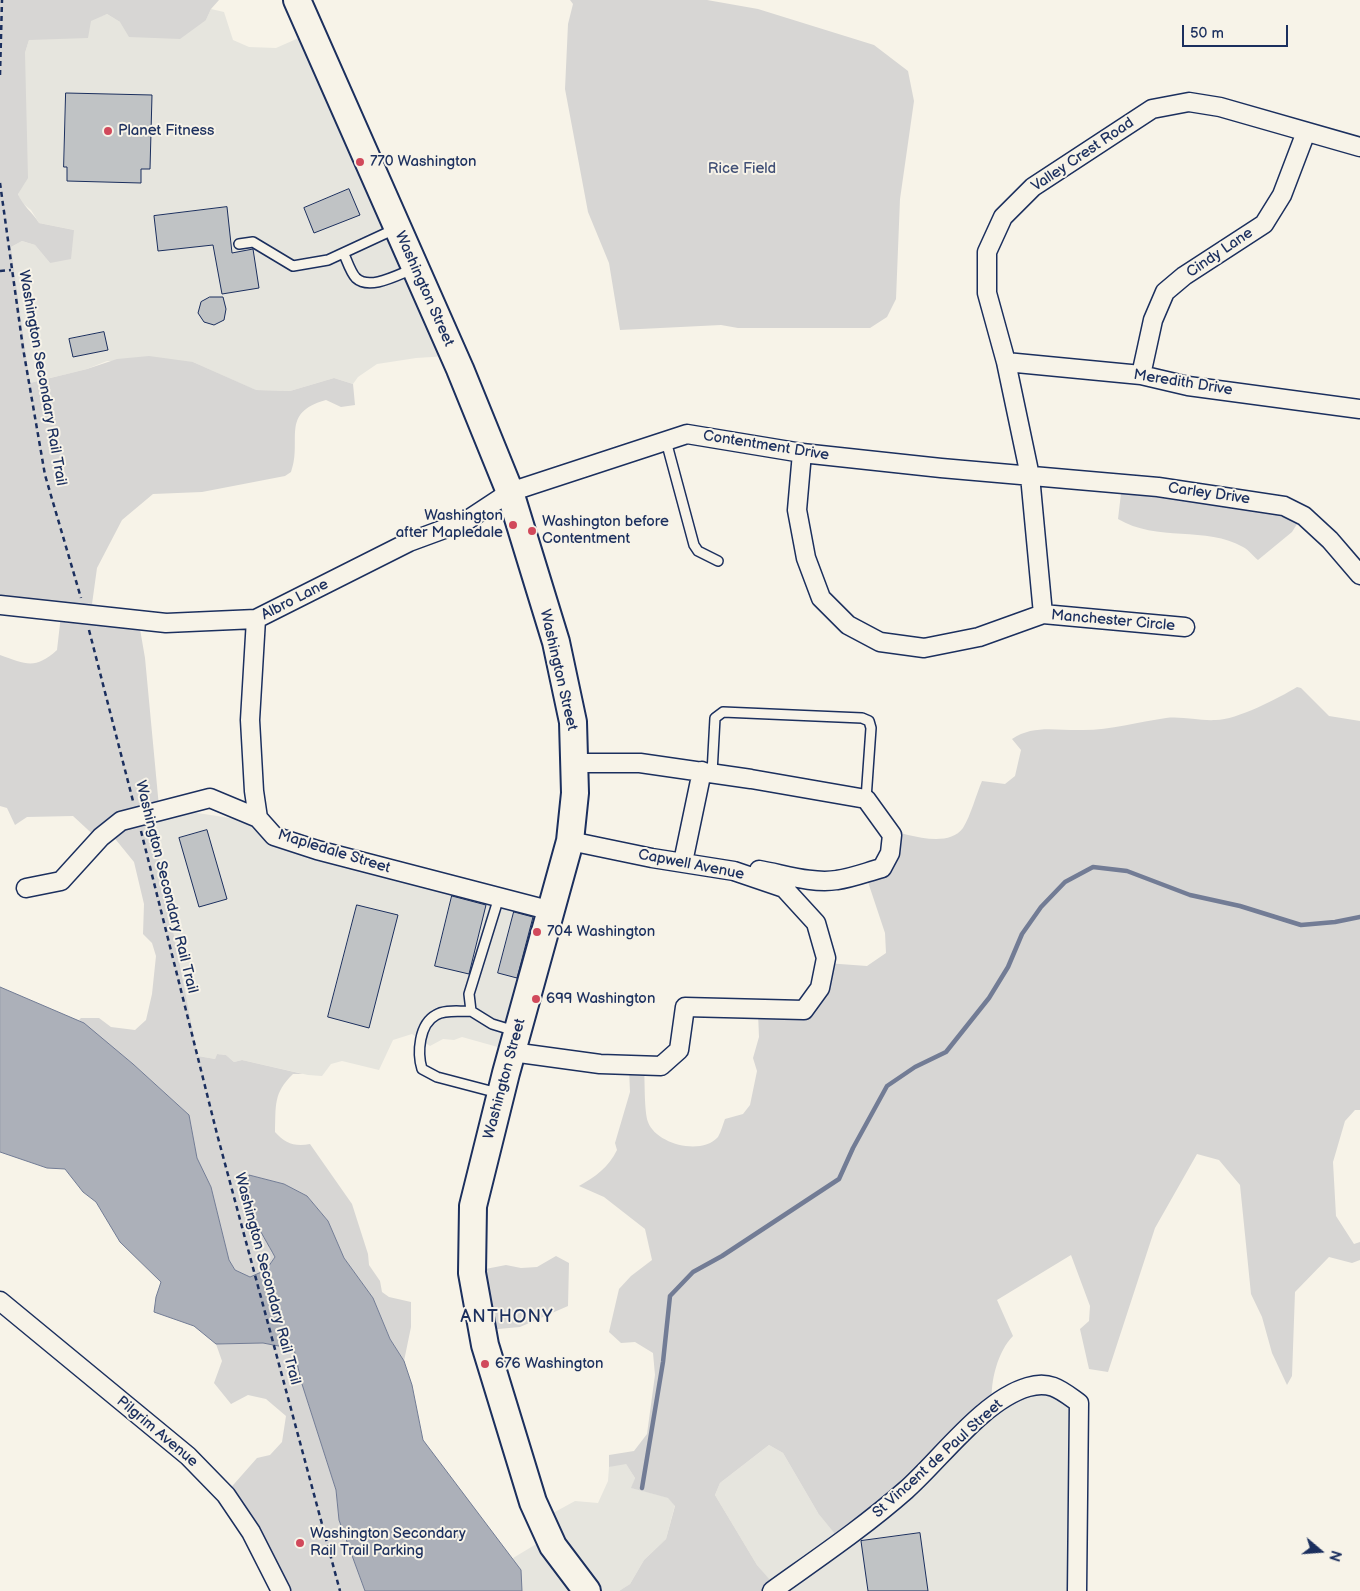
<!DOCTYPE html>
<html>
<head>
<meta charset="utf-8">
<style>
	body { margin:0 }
	#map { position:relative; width:1360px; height:1591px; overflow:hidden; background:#f7f3e8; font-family:"Balsamiq Sans",sans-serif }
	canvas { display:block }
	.north { position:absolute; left:1295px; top:1526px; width:50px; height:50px; -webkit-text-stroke:4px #f7f3e8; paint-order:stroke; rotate:108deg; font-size:14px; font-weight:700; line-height:20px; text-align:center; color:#1b2f5e }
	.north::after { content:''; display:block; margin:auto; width:18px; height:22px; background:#1b2f5e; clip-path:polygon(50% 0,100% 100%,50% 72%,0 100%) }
	.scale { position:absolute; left:1182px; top:25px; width:106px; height:22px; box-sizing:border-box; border:2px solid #1b2f5e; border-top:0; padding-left:6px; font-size:15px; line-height:18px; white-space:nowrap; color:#1b2f5e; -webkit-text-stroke:4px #f7f3e8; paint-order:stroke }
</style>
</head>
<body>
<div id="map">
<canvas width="1360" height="1591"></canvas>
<div class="north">N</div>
<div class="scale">50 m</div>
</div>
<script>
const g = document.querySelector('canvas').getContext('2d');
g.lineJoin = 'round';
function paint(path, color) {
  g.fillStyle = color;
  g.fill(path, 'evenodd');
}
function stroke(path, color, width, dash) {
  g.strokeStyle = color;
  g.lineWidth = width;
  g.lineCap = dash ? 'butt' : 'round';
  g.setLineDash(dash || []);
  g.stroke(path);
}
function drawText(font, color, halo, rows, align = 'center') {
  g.font = font + ' "Balsamiq Sans",sans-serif';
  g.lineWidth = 4;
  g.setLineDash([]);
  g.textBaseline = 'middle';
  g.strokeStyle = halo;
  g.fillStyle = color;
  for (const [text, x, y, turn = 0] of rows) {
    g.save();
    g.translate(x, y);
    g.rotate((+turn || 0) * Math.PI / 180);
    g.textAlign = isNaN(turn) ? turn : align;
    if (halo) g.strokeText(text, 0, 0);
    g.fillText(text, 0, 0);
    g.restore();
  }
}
const built = new Path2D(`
	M211,9L224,12L233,40L249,47L276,48L310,33L448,356L416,358L377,364L358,377L353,384L334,378L290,391L255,390L193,362L107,361L87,369L30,383L11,247L22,241L35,245L50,263L74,230L39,223L31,210L20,201L18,193L25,53L29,40L107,14L120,22L206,20Z
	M185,811L236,819H257L275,839L550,911L512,1051L462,1037L454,1040L443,1039L430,1046L412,1034L393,1040L379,1070L342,1061L331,1064L322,1076L308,1075L242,1060L234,1062L226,1055L217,1054L215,1059L198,1056L157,850L148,817Z
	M1032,1387L1075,1398L1078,1591H773L776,1588L757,1565L715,1495L720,1483L769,1445L783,1453L818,1513L951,1445Z
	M617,1464H626L635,1478L632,1488L669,1498L675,1505L666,1539L644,1560L630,1584L619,1591H522L513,1558L548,1537L542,1519L575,1501L598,1503L608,1481L609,1467Z`);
const green = new Path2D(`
	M0,0H219L211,9L206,20L180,39L129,37L120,22L107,14L91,21L88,38L29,40L25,53L28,178L18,194C22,205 33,213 39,223L74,230L71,259L50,263L35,245L22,241L11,247L30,383L87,369L117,359L149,356L193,362L256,390L290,391L334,378L353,384L355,405L341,407L326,400C279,413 303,440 291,472L285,476L202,492L153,494L122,520L97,568L92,604L140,629L145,658L159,807L148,817L157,850L198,1056L215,1059L217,1054L226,1055L234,1062L242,1060L303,1074H293C273,1093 276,1106 275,1132C285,1143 294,1147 310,1144L352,1204L368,1254L369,1265L380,1281L382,1292L389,1297L411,1302V1327L404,1361L390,1339L373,1298L344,1258L328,1221L307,1196L284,1184L249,1175L251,1212L275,1257L266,1270L249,1277L235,1270L229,1260L211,1187L197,1158L189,1115L133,1064L79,1020L81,1018H99L111,1027L135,1030L146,1020L152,994L156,956L152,943L143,934L144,904L134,862L112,835L99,840L73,816L27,817L15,825L7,808L0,806V655C26,664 35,670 57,650L61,615L0,605Z
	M570,0H707L758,9L874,45L908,71L914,101L900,199L896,299L887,317L870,328H738L721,325L620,330L609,263L588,212L565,89L568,24L573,4Z
	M1122,485L1302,516L1292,532L1258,560C1253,556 1249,550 1243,547C1207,526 1156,542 1118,519Z
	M1297,687L1301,688L1329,716L1360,721V1110H1355L1345,1121L1333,1162L1336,1216L1354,1244L1360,1242V1260L1352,1263L1329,1257L1295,1292L1292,1376L1287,1385L1272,1353L1262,1317L1251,1294L1240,1185L1219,1160L1197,1154L1155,1228L1108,1372L1089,1369L1080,1329L1089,1321L1090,1306L1071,1255L997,1300L1013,1336C998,1351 990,1381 992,1403L840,1540L818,1513L783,1453L769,1445L720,1483L715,1495L757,1565L777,1588L773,1591H619L630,1584L644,1560L666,1539L675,1506L668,1498L631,1488L635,1478L626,1464L609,1467V1455L634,1451L647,1434L655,1375L653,1353L635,1342L621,1343L609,1332L619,1289L631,1276L652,1260L645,1229L604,1197L579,1186C595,1177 609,1167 617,1150L615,1143L630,1092L629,1068L644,1067C645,1080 644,1111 648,1122C656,1144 701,1156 718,1137C721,1132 723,1124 725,1119L743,1114L750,1105L757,1071L753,1058L759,1037L758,1013L805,1010L826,963L867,966L886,953L885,933L865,873L879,864L887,843L882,828C903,833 947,850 963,828C971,815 976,795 982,781L1005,784L1015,776L1021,750L1012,739C1034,724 1058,731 1083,730C1111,730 1138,722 1166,718C1182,716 1199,721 1216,720C1236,720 1279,698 1297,687Z
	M556,1256L569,1263L568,1306L520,1327L487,1330L475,1271L506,1265L521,1268L537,1267Z
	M263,1343L294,1349L301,1381L336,1490L339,1520L365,1591H280L227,1492L257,1458L270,1455L282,1442L286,1416L266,1399L248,1395L231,1404L214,1383L222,1361L216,1344Z`);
const water = new Path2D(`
	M0,987L84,1023L133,1064L189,1115L197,1158L211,1187L229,1260L235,1270L250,1277L266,1270L275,1257C261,1231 242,1206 249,1175L284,1184L307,1196L328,1221L344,1258L373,1298L390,1339L404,1361L412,1385L423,1440L521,1570L522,1591H365L339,1520L336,1490L301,1381L294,1349L263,1343L216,1344L194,1326L154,1312L156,1297L161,1282L120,1242L96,1202L83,1192L65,1169L47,1168L0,1152Z`);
const stream = new Path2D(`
	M642,1488L663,1362L670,1296L693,1272L722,1256L839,1179L853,1148L887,1086L915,1067L946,1052L989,998L1008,967L1022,934L1041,907L1065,882L1093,867L1127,871L1190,895L1240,906L1301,925L1335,922L1360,917`);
const building = new Path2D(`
	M66,93L152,95L150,169H141V183L67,181V167H64Z
	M349,189L360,215L314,233L304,208Z
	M227,207L232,253L253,249L259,288L222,294L213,245L158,251L154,216Z
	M210,297H223L226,309L224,320L214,325L204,322L198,313L201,302Z
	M104,332L108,350L73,357L69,339Z
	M207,830L227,899L199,907L179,838Z
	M452,896L486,905L469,974L435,966Z
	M357,905L398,915L369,1028L328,1017Z
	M514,912L533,917L517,978L498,973Z
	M920,1533L928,1591H868L861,1541Z`);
const path = new Path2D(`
	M0,75L2,0
	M0,183L23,348L45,475L81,598
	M0,271L11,270
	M89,630L133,801
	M141,831L217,1134L340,1591`);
const service = new Path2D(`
	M239,244L253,242L293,266L328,260L395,229
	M344,254C347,261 351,273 356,278C370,291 399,274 413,269
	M666,441L694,545L698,551L718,561
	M712,773L715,718L723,712L862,718L869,721L871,728L866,799
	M499,897L469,994L471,1011L492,1024L515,1031
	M471,1011C461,1012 445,1009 436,1015C419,1024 417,1053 422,1069L437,1077L498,1093`);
const minor = new Path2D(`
	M1006,362L1141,375L1188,386L1360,409
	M1141,375L1153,320L1165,292L1184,276L1264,224L1282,195L1306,132
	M802,453L797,510L806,558L821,598L848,625L880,642L924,648L979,637L1043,614L1185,627
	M0,605L166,623L256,619L409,542L466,521L510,492L687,434L802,453L941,468L1158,487L1284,506L1304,516L1330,540L1360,575
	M1043,614L1030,476L1006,362L987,293V252L1003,217L1033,187L1152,109L1189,102L1220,107L1360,147
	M256,619L250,720L254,791L258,818L274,836L317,850L552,911
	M574,763H640L751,779L866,799L892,835L890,853L882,868C867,872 852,878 837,880C812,884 783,874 759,870
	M683,862L702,771
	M26,888L61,881L101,837L121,821L210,798L258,818
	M512,1052L600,1064L661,1066L679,1050L685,1007L804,1010L820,988L826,958L816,923L784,888L734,871L652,858L570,841
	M0,1301L188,1456L226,1495L251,1532L281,1591
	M772,1591C818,1558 864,1527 906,1490C941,1459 983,1400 1028,1387C1051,1380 1062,1391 1079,1403L1077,1591`);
const primary = new Path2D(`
	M297,0L460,369L510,492L556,642L573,722L575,793L570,841L506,1073L473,1206L472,1273L485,1345L533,1502L553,1546L587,1591`);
const markers = [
	[108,131,5,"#d1495b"],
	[360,162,5,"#d1495b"],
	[513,525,5,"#d1495b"],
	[532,531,5,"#d1495b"],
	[537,932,5,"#d1495b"],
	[536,999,5,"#d1495b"],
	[485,1364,5,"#d1495b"],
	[300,1543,5,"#d1495b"]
];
const poiNames = [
	["Planet Fitness",118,131],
	["770 Washington",370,162],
	["Washington",503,516,"right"],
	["after Mapledale",503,533,"right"],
	["Washington before",542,522],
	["Contentment",542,539],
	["704 Washington",547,932],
	["699 Washington",546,999],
	["676 Washington",495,1364],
	["Washington Secondary",310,1534],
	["Rail Trail Parking",310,1551]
];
const streetNames = [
	["Valley Crest Road",1083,155,-34],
	["Cindy Lane",1220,253,-34],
	["Washington Street",424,289,66],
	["Washington Secondary Rail Trail",42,378,80],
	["Meredith Drive",1183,383,9],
	["Contentment Drive",766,446,9],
	["Carley Drive",1209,494,8],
	["Albro Lane",295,600,-27],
	["Manchester Circle",1113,621,5],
	["Washington Street",558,670,77],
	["Mapledale Street",334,852,17],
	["Capwell Avenue",691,865,11],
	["Washington Secondary Rail Trail",166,887,76],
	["Washington Street",505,1079,-75],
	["Washington Secondary Rail Trail",267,1279,75],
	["Pilgrim Avenue",157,1432,40],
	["St Vincent de Paul Street",938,1459,-42]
];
const parkNames = [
	["Rice Field",742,169]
];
const quarterNames = [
	["ANTHONY",507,1317]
];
paint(built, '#e6e5de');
paint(green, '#d7d6d4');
paint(water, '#acb0b9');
stroke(water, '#727c95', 1);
stroke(stream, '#727c95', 4.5);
paint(building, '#c0c3c5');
stroke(building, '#1b2f5e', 1);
stroke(service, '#1b2f5e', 12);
stroke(minor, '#1b2f5e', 21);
stroke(primary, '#1b2f5e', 30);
stroke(path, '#1b2f5e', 2.5, [5, 4]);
stroke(service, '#f7f3e8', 9);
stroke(minor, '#f7f3e8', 18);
stroke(primary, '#f7f3e8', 26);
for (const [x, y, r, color] of markers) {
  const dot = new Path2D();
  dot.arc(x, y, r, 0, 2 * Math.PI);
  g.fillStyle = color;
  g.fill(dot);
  stroke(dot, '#f7f3e8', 2);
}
drawText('15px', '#1b2f5e', '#f7f3e8', poiNames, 'left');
drawText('15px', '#1b2f5e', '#f7f3e8', streetNames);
drawText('15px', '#415076', '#f7f3e8', parkNames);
g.letterSpacing = '1px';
drawText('18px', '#1b2f5e', '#f7f3e8', quarterNames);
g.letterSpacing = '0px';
</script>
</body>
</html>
